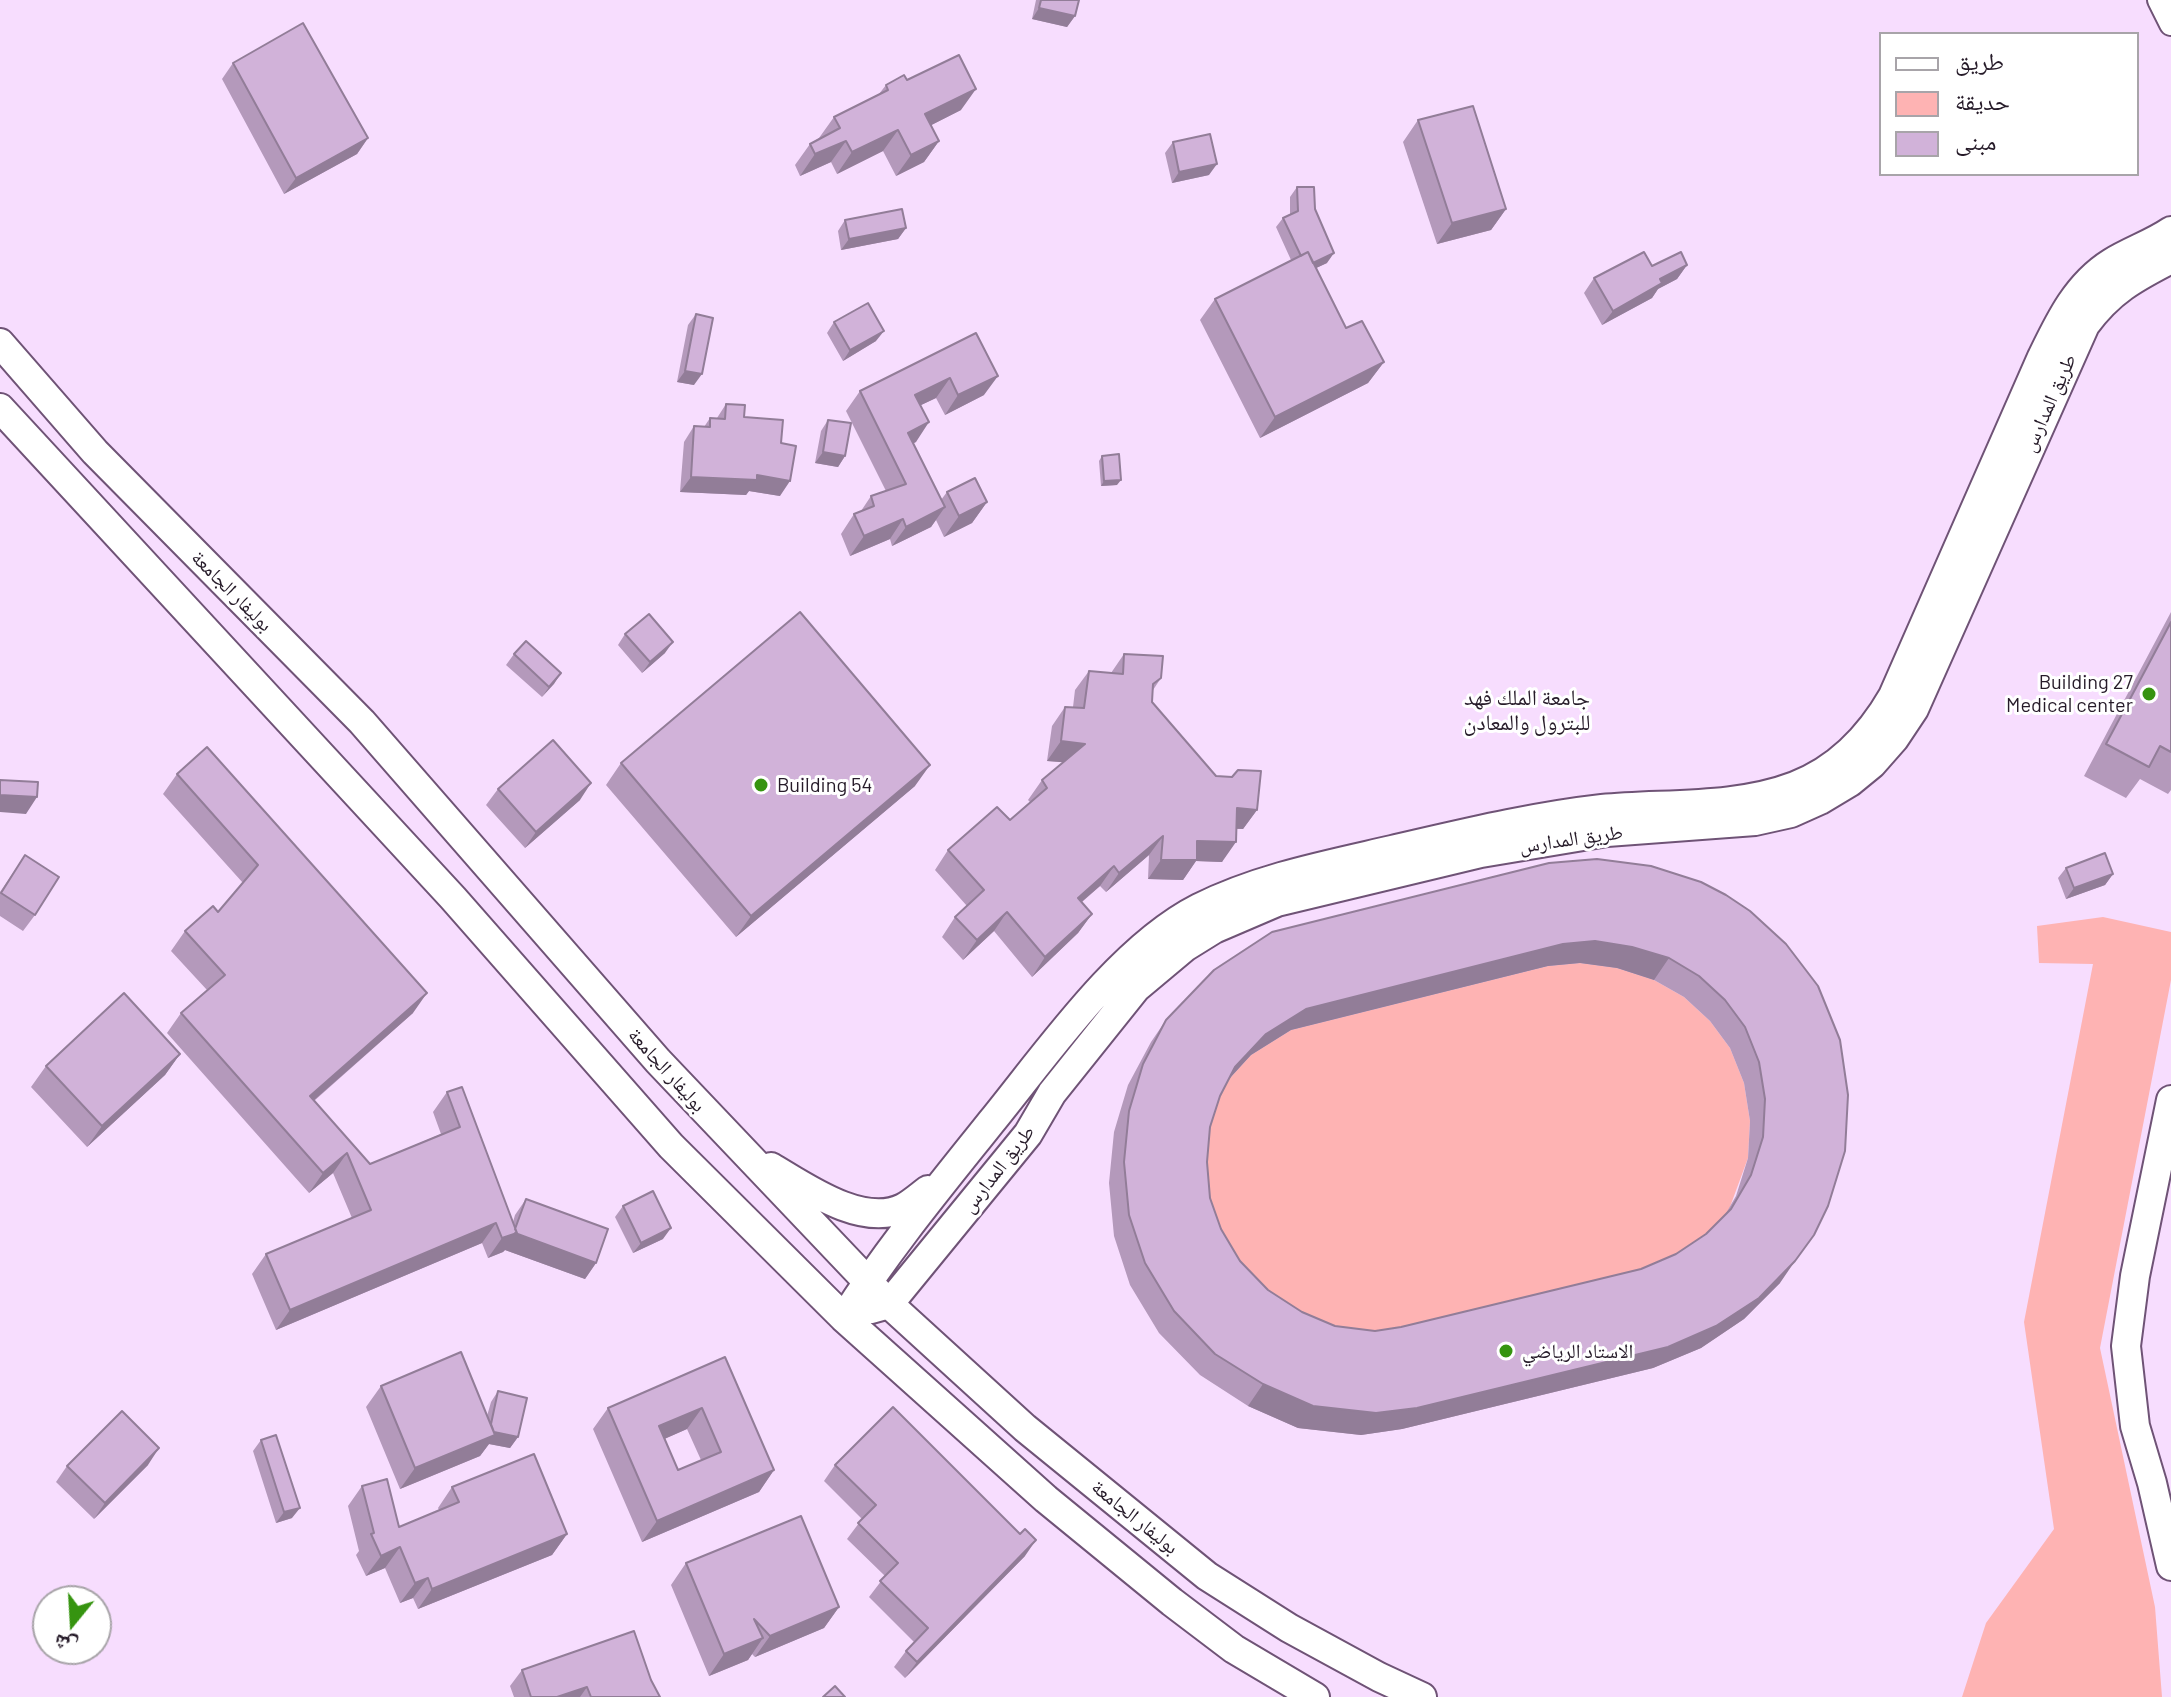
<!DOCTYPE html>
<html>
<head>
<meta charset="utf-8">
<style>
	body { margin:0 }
	#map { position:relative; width:2171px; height:1697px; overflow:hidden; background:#f7ddfe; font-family:Barlow,"Noto Naskh Arabic",sans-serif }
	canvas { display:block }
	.legend { position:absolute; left:1879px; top:32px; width:260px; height:144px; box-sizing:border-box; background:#fff; border:2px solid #a8a4a9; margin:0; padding:10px 14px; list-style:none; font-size:24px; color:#261b29 }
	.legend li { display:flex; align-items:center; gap:16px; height:40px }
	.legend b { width:40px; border:2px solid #a8a4a9 }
	.north { position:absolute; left:32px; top:1585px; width:80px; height:80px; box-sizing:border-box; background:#fff; border:2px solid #a8a4a9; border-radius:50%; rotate:198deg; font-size:22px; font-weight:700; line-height:32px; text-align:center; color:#261b29 }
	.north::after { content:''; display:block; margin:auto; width:28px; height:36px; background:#369410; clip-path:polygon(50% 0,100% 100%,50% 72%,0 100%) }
</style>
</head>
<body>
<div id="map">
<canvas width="2171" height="1697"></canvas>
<ul class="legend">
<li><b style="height:10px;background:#fff"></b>طريق</li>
<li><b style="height:22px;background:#feb3b3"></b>حديقة</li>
<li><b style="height:22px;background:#d1b2d9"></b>مبنى</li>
</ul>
<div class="north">ش</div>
</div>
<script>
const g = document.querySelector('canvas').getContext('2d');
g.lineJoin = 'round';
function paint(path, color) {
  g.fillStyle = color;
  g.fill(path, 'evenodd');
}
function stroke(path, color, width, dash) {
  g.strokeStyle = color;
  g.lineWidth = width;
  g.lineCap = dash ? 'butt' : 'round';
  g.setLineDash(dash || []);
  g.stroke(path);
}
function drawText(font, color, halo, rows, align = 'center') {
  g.font = font + ' Barlow,"Noto Naskh Arabic",sans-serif';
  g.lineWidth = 6;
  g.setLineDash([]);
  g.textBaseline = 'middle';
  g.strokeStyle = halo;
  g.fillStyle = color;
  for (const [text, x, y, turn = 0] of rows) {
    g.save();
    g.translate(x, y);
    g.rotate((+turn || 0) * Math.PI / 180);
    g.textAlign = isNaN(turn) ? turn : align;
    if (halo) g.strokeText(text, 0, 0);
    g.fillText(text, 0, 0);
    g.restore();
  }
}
const green = new Path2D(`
	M2103,917L2171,932V980L2100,1348L2155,1607L2162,1697H1962L1986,1623L2054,1529L2024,1322L2093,964L2039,963L2037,926Z
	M1580,963L1617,968L1654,980L1684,997L1710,1021L1730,1048L1744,1083L1750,1121L1748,1158L1727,1215L1691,1256L1386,1348L1253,1311L1192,1183L1220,1089L1251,1055L1291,1030L1548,966Z`);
const minor = new Path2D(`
	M2159,0L2171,24`);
const tertiary = new Path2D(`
	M0,343L95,452L362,722L658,1061L889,1304L1025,1428L1207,1576L1289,1628L1379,1677L1422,1697
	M0,408L453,898L671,1146L844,1318L1046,1499L1172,1602L1234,1649L1315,1697
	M2171,1100L2135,1276L2126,1346L2135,1426L2152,1483L2171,1566
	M771,1167C805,1187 862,1228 903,1208C911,1204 920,1196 928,1190
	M871,1309L889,1304L1028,1134L1052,1093L1136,988L1185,947L1214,929L1277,902L1481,853L1607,832L1755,821L1791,813L1820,800L1850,782L1872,764L1894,739L1914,709L2085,325C2110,291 2134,278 2171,259
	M844,1318C888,1249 941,1185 992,1121C1048,1052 1120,948 1199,908C1259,878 1327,865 1392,850C1462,834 1531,817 1602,809C1665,803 1735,809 1795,786C1839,769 1870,736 1893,696L2042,357C2059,322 2076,285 2111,263C2130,251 2152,244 2171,231`);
const wall = new Path2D(`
	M1036,0H1079L1075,16L1067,27L1032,19Z
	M233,63L368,138L357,154L284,194L222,79Z
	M907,80L961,110L931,125L939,141L924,162L896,176L883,151L837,174L831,162L800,176L795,165L810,144L819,138L834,117L879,94L886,85Z
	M1418,120L1506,209L1491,230L1437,244L1403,142Z
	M1173,142L1209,175L1172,183L1165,153Z
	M1297,187L1315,209L1327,263L1316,268L1346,328L1384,362L1368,383L1260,438L1200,320L1215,299L1291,260L1276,227L1283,218L1290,214V197Z
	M845,220L906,228L898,239L841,250L838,231Z
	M1687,265L1677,279L1658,289L1652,298L1602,325L1584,293L1594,278L1652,266Z
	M696,314L694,385L677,382L688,325Z
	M834,322L876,341L843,361L827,333Z
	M976,333L984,395L945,415L936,398L921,405L916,442L913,443L941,500L947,492L987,502L972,523L944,537L936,520L931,527L892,546L890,539L850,556L841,534L854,514L861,511L871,496L886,491L846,411L860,391Z
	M726,404L781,443L780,496L749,491L746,495L680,492L684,442L694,426L704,427L710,418H717Z
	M828,420L845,456L838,467L815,463L821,431Z
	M1102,456L1117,485L1101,486L1099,461Z
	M2171,612V790L2168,794L2140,779L2126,798L2084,776Z
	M625,634L665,653L642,673L618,645Z
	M514,654L561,673L542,697L506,665Z
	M1124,654L1161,678L1153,690L1152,702L1216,776L1257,810L1243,829H1236L1222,862L1196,861L1183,880L1148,879L1149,855L1106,892L1100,886L1082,902L1092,914L1078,933L1032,977L994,931L963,960L942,937L955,917L967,906L935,870L948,850L1010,820L1030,802L1028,800L1042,780L1063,762L1047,761L1052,726L1065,707H1073L1075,690L1089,671L1111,673Z
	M621,763L915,786L736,937L606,785Z
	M177,774L413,1013L314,1101L370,1164L441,1134L433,1112L447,1092L513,1222L515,1215L526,1199L596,1263L585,1279L505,1250L503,1252L488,1258L482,1243L276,1330L252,1274L266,1254L352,1218L333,1173L309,1193L167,1033L181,1013L207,990L171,951L185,931L218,912L243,883L163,794Z
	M498,789L580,800L525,848L486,805Z
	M25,855L35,915L23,931L0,916V892Z
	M2066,868L2113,874L2105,885L2066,899L2058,878Z
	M1750,911L1780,1283L1744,1319L1701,1348L1653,1368L1402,1429L1361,1435L1298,1428L1248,1406L1200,1375L1159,1333L1130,1285L1114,1236L1109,1183L1114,1132L1128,1085L1151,1042L1166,1020ZM1580,963L1617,968L1654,980L1684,997L1710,1021L1730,1048L1744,1083L1750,1121L1748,1158L1736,1196L1725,1215L1706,1234L1676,1254L1641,1269L1401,1327L1375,1331L1335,1326L1302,1312L1268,1290L1240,1261L1221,1229L1210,1198L1207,1162L1210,1127L1220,1096L1228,1080L1251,1055L1291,1030L1548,966Z
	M180,1054L165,1075L87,1147L31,1087L46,1066Z
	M623,1206L663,1239L633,1253L615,1217Z
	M725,1357L774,1470L759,1492L642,1542L593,1429L608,1408ZM687,1429L701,1460L678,1470L664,1439Z
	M381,1386L487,1416L491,1402L498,1391L518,1437L510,1448L489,1444L480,1456L400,1489L366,1407Z
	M261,1440L292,1518L276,1523L253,1451Z
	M148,1465L94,1519L56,1482L67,1466Z
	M835,1465L1025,1556L905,1678L894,1667L906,1651L914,1642L869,1597L885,1576L847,1539L862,1519L824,1481Z
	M362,1486L399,1527L439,1510L438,1508L452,1487L567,1534L552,1555L418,1609L413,1598L400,1603L385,1568L366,1576L356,1555L359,1551L348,1506Z
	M686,1563L839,1607L824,1628L755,1657L752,1654L748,1660L709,1676L671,1585Z
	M522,1670L651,1680L660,1697H514L510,1686Z`);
const shadedWall = new Path2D(`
	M1039,8L1075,16L1067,27L1032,19Z
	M976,89L961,110L910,136L925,114Z
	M898,130L883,151L837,174L852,152Z
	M368,138L357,154L284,194L296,178Z
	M846,141L831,162L800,176L815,154Z
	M939,141L924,162L896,176L911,155Z
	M1217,164L1209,175L1172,183L1179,172Z
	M1506,209L1491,230L1437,244L1452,223Z
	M906,228L898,239L841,250L849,239Z
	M1334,253L1327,263L1299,276L1306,266Z
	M1687,265L1677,279L1658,289L1652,298L1602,325L1613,311L1660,279Z
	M884,331L876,341L843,361L850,350Z
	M1384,362L1368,383L1260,438L1275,417Z
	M685,371L702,374L694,385L677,382Z
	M998,376L984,395L945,415L958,395Z
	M950,378L936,398L902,414L915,395Z
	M929,422L916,442L894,453L908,433Z
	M823,452L845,456L838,467L815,463Z
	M757,475L790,481L780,496L749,491L746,495L680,492L691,477Z
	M1121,480L1117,485L1101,486L1104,481Z
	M987,502L972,523L944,537L959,516Z
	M945,507L931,527L892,546L906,527Z
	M903,519L890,539L850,556L864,536Z
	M673,642L665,653L642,673L650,662Z
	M561,673L554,684L542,697L549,687Z
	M1061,741L1085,744L1072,763L1047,761Z
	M930,765L915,786L736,937L751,916Z
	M591,783L580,800L525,848L536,832Z
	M0,795L37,797L26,814L0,812Z
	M1237,808L1257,810L1243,829L1224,828Z
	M1163,836L1149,855L1106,892L1119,873Z
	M1197,841L1236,842L1222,862L1196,861L1183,880L1148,879L1161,860Z
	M1114,866L1100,886L1064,917L1078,898Z
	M2113,874L2105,885L2066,899L2074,888Z
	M1007,912L994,931L963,960L977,940Z
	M1092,914L1078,933L1032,977L1045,957Z
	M1595,941L1632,947L1669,958L1654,980L1617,968L1580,963L1548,966L1291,1030L1251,1055L1220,1089L1235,1067L1266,1034L1306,1009L1563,944Z
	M427,993L413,1013L296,1116L310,1096Z
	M180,1054L165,1075L87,1147L102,1126Z
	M347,1153L333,1173L309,1193L323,1173Z
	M496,1223L482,1243L276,1330L290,1310Z
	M671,1228L663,1239L633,1253L641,1243Z
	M514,1233L596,1263L585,1279L505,1250L503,1252L488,1258L502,1238Z
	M1795,1261L1780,1283L1744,1319L1701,1348L1653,1368L1402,1429L1361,1435L1298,1428L1248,1406L1263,1384Z
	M702,1408L687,1429L644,1448L659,1426Z
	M489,1431L518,1437L510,1448L489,1444L480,1456L400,1489L415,1468Z
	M159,1448L148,1465L94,1519L105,1503Z
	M774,1470L759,1492L642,1542L657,1521Z
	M300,1508L292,1518L276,1523L284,1512Z
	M567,1534L552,1555L418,1609L432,1589Z
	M1036,1540L1025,1556L905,1678L917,1662Z
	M400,1547L385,1568L366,1576L381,1556Z
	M428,1578L413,1598L400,1603L415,1583Z
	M839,1607L824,1628L755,1657L770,1636Z
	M763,1638L748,1660L709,1676L724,1654Z
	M587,1687L580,1697H557Z`);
const building = new Path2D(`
	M1041,0H1079L1075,16L1039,8Z
	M303,23L368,138L296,178L233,63Z
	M959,55L976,89L925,114L939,141L911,155L898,130L852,152L846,141L815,154L810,144L840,128L834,117L888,90L886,85L904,75L907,80Z
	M1473,106L1506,209L1452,223L1418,120Z
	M1210,134L1217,164L1179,172L1173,142Z
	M1297,187H1314L1315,209L1334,253L1313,263L1308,252L1301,256L1283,218L1298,211Z
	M902,209L906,228L849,239L845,220Z
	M1308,252L1346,328L1362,321L1384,362L1275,417L1215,299Z
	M1644,252L1652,266L1681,252L1687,265L1660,279L1662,283L1613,311L1594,278Z
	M868,303L884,331L850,350L834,322Z
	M696,314L713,318L702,374L685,371Z
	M976,333L998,376L958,395L950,378L915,395L929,422L908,433L945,507L906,527L903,519L864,536L854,514L874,506L871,496L906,484L860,391Z
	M726,404L745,405L744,417L783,420L781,443L796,446L790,481L757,475V480L691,477L694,426L710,427V418L725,419Z
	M828,420L851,423L845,456L823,452Z
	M1119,454L1121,480L1104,481L1102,456Z
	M975,478L987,502L959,516L947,492Z
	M800,612L930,765L751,916L621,763Z
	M649,614L673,642L650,662L625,634Z
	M2171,622V752L2160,746L2149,767L2106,744Z
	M526,641L561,673L549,687L514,654Z
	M1124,654L1163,656L1161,678L1153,684L1152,702L1216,776L1232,777L1238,770L1261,771L1257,810L1237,808L1236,842L1197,841V860H1161L1163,836L1119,873L1114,866L1078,898L1092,914L1045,957L1007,912L977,940L955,917L984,890L948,850L997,807L1010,820L1047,788L1042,780L1085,744L1061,741L1065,707L1084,708L1089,671L1123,674Z
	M553,740L591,783L536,832L498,789Z
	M207,747L427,993L310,1096L370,1164L460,1127L447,1092L462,1087L517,1233L502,1238L496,1223L290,1310L266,1254L371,1210L347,1153L323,1173L181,1013L225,975L185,931L213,906L218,912L258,865L177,774Z
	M0,780L38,782L37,797L0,795Z
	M2105,853L2113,874L2074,888L2066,868Z
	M25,855L59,877L35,915L1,893Z
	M1597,859L1651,866L1701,882L1726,895L1750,911L1786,944L1818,986L1840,1040L1848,1095L1845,1151L1828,1206L1814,1235L1795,1261L1759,1298L1716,1326L1668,1347L1417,1408L1376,1413L1313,1406L1263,1384L1215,1354L1174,1311L1145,1263L1129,1215L1124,1162L1129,1111L1143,1064L1166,1020L1214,970L1272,932L1549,863ZM1595,941L1632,947L1669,958L1699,976L1725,1000L1745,1027L1759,1062L1765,1099L1763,1137L1751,1175L1731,1209L1706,1234L1676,1254L1641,1269L1401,1327L1375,1331L1335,1326L1302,1312L1268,1290L1240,1261L1221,1229L1210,1198L1207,1162L1210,1127L1220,1096L1235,1067L1266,1034L1306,1009L1563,944Z
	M124,993L180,1054L102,1126L46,1066Z
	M653,1191L671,1228L641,1243L623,1206Z
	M526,1199L608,1229L596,1263L515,1233H517L515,1229Z
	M461,1352L495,1435L415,1468L381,1386Z
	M725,1357L774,1470L657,1521L608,1408ZM702,1408L721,1452L678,1470L659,1426Z
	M498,1391L527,1398L518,1437L494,1432L491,1424Z
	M893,1407L1020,1534L1025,1529L1036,1540L917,1662L906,1651L928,1628L880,1581L898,1563L858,1523L876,1505L835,1465Z
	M122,1411L159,1448L105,1503L67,1466Z
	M276,1435L300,1508L284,1512L261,1440Z
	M534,1454L567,1534L432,1589L428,1578L415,1583L400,1547L381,1556L371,1534L374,1533L362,1486L387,1479L399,1527L459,1502L452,1487Z
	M801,1516L839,1607L770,1636L754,1619L763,1638L724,1654L686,1563Z
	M634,1631L651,1680L660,1697H591L587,1687L557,1697H531L522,1670Z
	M835,1686L845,1697H823Z`);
const markers = [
	[2149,694,8,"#369410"],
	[761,785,8,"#369410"],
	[1506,1351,8,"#369410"]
];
const streetNames = [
	["طريق المدارس",2049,403,-66],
	["بوليفار الجامعة",232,591,45],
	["طريق المدارس",1571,839,-8],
	["بوليفار الجامعة",667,1070,48],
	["طريق المدارس",998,1169,-52],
	["بوليفار الجامعة",1135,1517,39]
];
const poiNames = [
	["Building 27",2133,682,"right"],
	["Medical center",2133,705,"right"],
	["Building 54",777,785],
	["الاستاد الرياضي",1522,1351]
];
const neighbourhoodNames = [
	["جامعة الملك فهد",1527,698],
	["للبترول والمعادن",1527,723]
];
paint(green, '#feb3b3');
stroke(minor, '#6f5376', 26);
stroke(tertiary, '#6f5376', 32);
stroke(minor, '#fff', 22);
stroke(tertiary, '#fff', 28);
paint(wall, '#b499bb');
paint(shadedWall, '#927d98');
paint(building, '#d1b2d9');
stroke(building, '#927d98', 2);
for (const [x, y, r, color] of markers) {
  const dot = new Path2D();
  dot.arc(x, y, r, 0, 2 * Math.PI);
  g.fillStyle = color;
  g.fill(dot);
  stroke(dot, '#fff', 3);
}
drawText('20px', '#261b29', '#fff', streetNames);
drawText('20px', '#261b29', '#fff', poiNames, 'left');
drawText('22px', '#261b29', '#fff', neighbourhoodNames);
</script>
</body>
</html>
